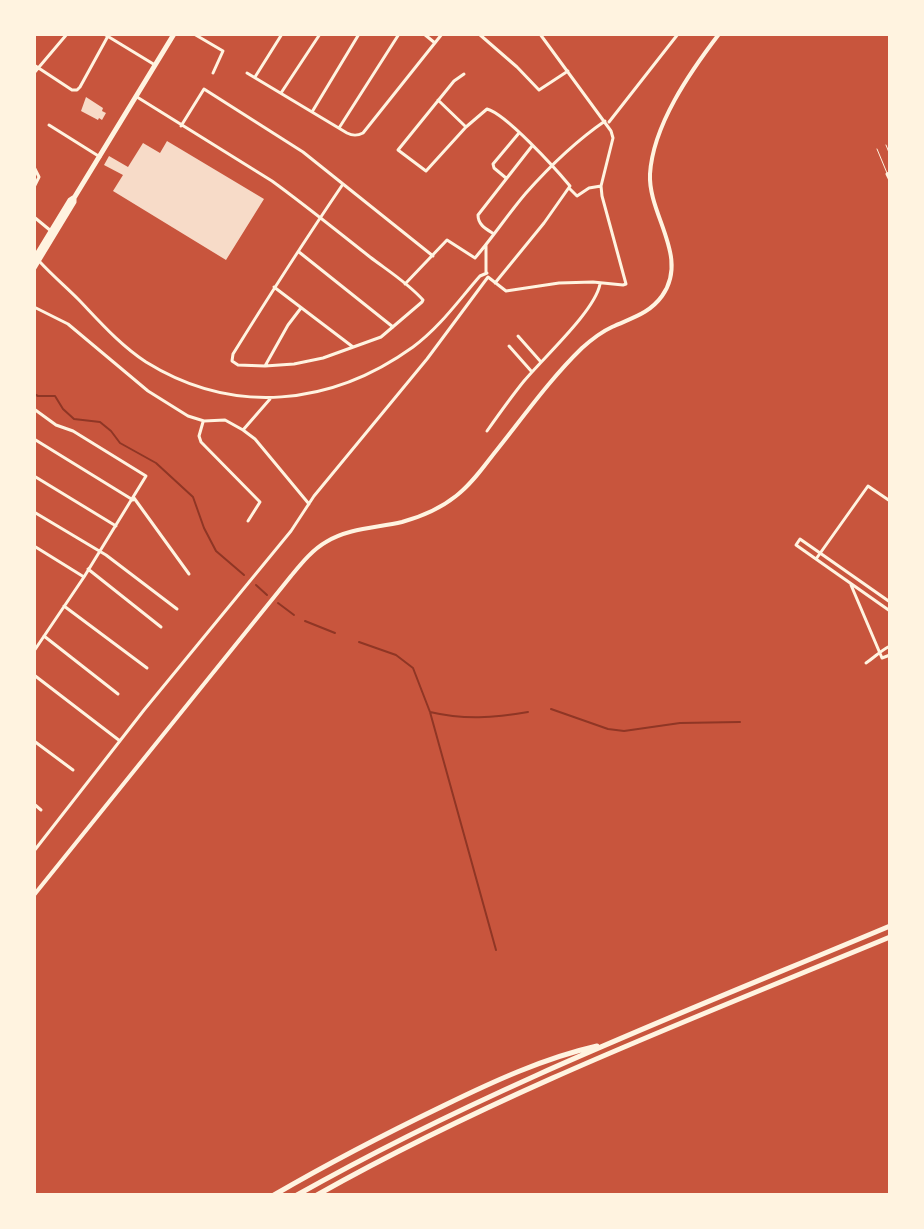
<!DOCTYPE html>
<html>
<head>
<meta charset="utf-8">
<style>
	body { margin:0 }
	#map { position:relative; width:924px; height:1229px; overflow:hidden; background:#c8553d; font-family:"Archivo Narrow",sans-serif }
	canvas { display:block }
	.frame { position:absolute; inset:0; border:36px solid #fff3e0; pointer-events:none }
</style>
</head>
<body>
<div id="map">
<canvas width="924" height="1229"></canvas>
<div class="frame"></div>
</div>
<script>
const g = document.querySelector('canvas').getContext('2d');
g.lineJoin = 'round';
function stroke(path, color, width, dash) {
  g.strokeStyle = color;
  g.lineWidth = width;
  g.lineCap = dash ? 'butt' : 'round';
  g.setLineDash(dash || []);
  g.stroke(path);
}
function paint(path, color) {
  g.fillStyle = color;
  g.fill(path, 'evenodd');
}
const stream = new Path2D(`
	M34,394L38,396H55L63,409L74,419L100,422L111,431L120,443L156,463L193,497L204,528L216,551L244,575
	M256,585L267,595
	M278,603L294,615
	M305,621L335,633
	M359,642L396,655L413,668L430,712L496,950
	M551,709L608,729L624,731L680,723L740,722
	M430,712C464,720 494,718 528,712`);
const building = new Path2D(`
	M86,97L103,108L102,111L106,113L102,120L99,118L98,120L81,111Z
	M167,141L264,199L226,260L113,191L123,175L104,165L109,156L128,167L143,143L160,153Z`);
const service = new Path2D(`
	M886,145L890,155
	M877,149L887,173`);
const minor = new Path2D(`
	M104,34L155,65
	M194,34L223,51L213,73
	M424,34L435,43
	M479,34L517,67L539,90L568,71
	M34,65L72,90H77L80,87L108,36
	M34,73L67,34
	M247,73L347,133C353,136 357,136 363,133L442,34
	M464,74L454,81L398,150L426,171L466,127L487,109C506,114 555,168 570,186L544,223L495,283
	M255,77L282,34
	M281,93L320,34
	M137,97L272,181C305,205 337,231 370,257C387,270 408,283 423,300L422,302L381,337L323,358L294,364L265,366L238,365L232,361L233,354C269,296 305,240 343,184
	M438,100L466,127
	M312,112L359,34
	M609,122L678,34
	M49,125L100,157
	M181,126L204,89L303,152L433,256
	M339,128L399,34
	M34,167L39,177L34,187
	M890,173L887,174L890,180
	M506,178L494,168L493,164L519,133
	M569,188L577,196L589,188L601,186
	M34,217L51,231
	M494,234C486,229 478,225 478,215L532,146
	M486,245V273
	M299,252L393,327
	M40,262C52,275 66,287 79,300C100,322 120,345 146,362C233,416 331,406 413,347C440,327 458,301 480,276L487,273
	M405,284L447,240L475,258C493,237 508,214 526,193C550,166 576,141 605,121
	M274,287L353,347
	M34,307L68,324L148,391L188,416L204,421L225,420L243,430L255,439L309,504
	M518,336L541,362
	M509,346L532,372
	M265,366L288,325L301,308
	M34,409L56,425L73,431L146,476L84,577L34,651
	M203,422L199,436L201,442L260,502L248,521
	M243,430L270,399
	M487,431C499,414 511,397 524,381C543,358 595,311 600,284
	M34,439L133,500
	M34,476L116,526
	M134,498L189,574
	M34,512L106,555L177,609
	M34,546L84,577
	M816,559L868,486L890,501
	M88,569L161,627
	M851,585L882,658
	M890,602L800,539L796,545L890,611
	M64,606L147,668
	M44,636L118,694
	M882,658L890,655
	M866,663C875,657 880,651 890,646
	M34,675L120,741
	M34,741L73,770
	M34,804L41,810
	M34,851L144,710L291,531L314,496L427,359L488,277L506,291L559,283L593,282L623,285L626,284L602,196L601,186L613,138L611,131L540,34`);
const secondary = new Path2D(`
	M34,895L291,576C301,564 312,550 326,542C349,528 376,528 402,522C420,517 441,508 456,496C472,484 484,466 496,451C524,416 550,379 582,348C591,340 601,332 612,327C631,318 649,314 662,296C690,257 648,215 650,174C653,125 690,72 719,34`);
const trunk = new Path2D(`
	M34,259L70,200L73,198
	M34,268L74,202V198L174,34`);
const motorway = new Path2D(`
	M274,1195C329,1163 385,1134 443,1106C492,1082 544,1058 597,1046
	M297,1195C486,1088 690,1010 890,926
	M317,1195C500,1092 697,1017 890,937`);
stroke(stream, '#8f3625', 2);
paint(building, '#f7dbc8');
stroke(service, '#fff3e0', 1);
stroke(minor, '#fff3e0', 3);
stroke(secondary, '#fff3e0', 4);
stroke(trunk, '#fff3e0', 5);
stroke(motorway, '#fff3e0', 5);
</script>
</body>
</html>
